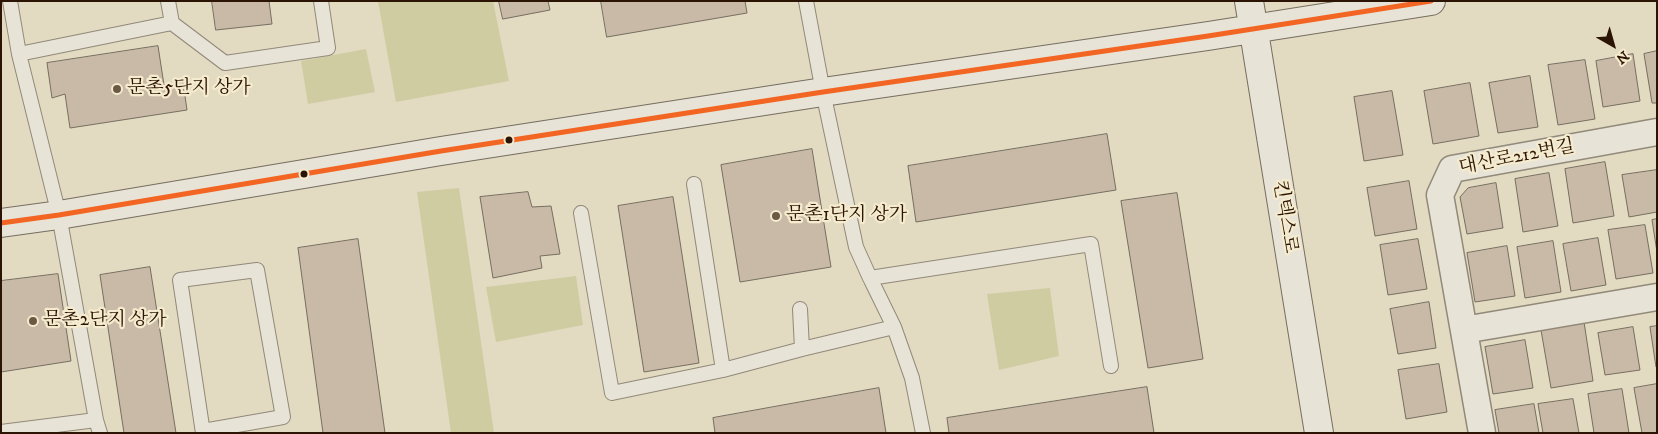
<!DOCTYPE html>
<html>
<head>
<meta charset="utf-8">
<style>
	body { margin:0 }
	#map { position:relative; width:1658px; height:434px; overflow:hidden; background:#e2dac1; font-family:"IM FELL DW Pica",serif }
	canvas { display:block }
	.frame { position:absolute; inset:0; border:2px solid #2b1404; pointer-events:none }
	.north { position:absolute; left:1588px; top:20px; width:50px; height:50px; -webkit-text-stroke:4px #f5ebce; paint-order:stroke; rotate:142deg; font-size:14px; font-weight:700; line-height:20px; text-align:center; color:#2b1404 }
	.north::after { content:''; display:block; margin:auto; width:18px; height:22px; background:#2b1404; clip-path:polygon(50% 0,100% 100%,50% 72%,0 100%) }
</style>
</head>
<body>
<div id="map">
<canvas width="1658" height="434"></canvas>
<div class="frame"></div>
<div class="north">N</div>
</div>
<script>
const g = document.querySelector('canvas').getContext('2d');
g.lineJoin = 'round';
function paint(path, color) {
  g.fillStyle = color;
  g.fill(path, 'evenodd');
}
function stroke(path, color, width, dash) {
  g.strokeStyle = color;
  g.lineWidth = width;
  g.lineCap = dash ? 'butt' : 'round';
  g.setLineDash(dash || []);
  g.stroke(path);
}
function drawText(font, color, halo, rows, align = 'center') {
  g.font = font + ' "IM FELL DW Pica","Noto Serif KR",serif';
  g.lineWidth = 4.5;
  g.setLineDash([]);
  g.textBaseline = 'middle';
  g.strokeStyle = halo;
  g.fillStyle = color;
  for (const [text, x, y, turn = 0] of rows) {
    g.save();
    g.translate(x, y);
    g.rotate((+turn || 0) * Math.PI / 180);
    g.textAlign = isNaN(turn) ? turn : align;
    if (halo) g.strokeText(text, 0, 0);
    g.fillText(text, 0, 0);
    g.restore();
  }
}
const green = new Path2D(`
	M378,1H493L509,81L396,102Z
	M366,49L375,92L308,104L301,61Z
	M459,188L494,433H451L417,192Z
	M576,276L583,325L496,342L486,287Z
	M1050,288L1059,356L999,370L987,294Z`);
const building = new Path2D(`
	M212,1H269L272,24L216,30Z
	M499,1H548L550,10L503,19Z
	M601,1H745L747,13L607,37Z
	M158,46L164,85L183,82L187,110L70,128L65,94L52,98L47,63Z
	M1657,51V103H1652L1644,54Z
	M1633,54L1640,101L1603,107L1596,61Z
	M1585,60L1595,119L1558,125L1548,65Z
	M1530,76L1538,127L1498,133L1489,83Z
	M1470,83L1479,136L1433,144L1424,91Z
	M1392,91L1403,155L1364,161L1354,97Z
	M1107,134L1116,190L916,222L908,166Z
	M812,149L831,267L740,282L721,165Z
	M1605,162L1614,216L1573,223L1565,169Z
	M1657,170V212L1629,217L1622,175Z
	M1549,173L1558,226L1523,232L1515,179Z
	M1409,181L1417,229L1375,236L1367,188Z
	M1496,183L1503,228L1467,234L1460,197L1468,188Z
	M528,192L532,207L551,206L560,254L540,256L542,268L493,278L480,197Z
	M1177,193L1203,359L1148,368L1121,201Z
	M673,197L699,363L644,372L618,206Z
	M1657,219V252L1652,220Z
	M1645,225L1653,273L1616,279L1608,230Z
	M1598,238L1606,285L1571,291L1563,244Z
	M358,239L385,433H323L298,248Z
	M1418,239L1427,289L1388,295L1380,245Z
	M1553,241L1561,292L1525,298L1517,247Z
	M1507,246L1515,296L1475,302L1467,253Z
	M150,267L176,433H124L100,275Z
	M58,274L71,361L1,372V281Z
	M1429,302L1436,348L1398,354L1390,309Z
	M1584,322L1593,381L1551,388L1541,330Z
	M1657,326V367H1656L1650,327Z
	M1633,327L1640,370L1605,375L1598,333Z
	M1525,340L1533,388L1493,394L1485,347Z
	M1439,364L1447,412L1406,419L1398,370Z
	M1657,384V433H1642L1634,388Z
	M1147,387L1154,433H949L947,418Z
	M879,388L886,433H715L713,418Z
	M1622,389L1629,433H1594L1588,394Z
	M1573,399L1579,433H1543L1538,404Z
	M1534,404L1539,433H1499L1495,410Z`);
const lane = new Path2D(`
	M10,1L19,54L59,215L96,420L100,433
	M168,1L172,23
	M806,1L823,92L856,247L870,278L894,327L912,378L923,433
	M19,54L172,23L225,63L328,48L321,1
	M694,184L723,370L802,349L894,327
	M581,213L612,393L723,370
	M870,278L1091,244L1111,366
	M800,309L802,349
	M1,432L96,420
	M203,433L180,280L257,270L283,417L203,431`);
const street = new Path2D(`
	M1464,330L1657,297
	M1482,433L1440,195L1452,169L1657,132`);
const secondary = new Path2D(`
	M1249,1L1319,433
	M1,223L59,215L441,151L823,92L1208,36L1431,1`);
const bus1 = new Path2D(`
	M1,223L59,215L441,151L823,92L1208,36L1431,1`);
const markers = [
	[117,89,5,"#6b5946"],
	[509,140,4.5,"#2b1404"],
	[304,174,4.5,"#2b1404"],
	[776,216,5,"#6b5946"],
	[33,321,5,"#6b5946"]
];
const poiNames = [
	["문촌5단지 상가",127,89],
	["문촌1단지 상가",786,216],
	["문촌2단지 상가",43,321]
];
const streetNames = [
	["대산로212번길",1517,158,-11],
	["킨텍스로",1284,217,81]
];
paint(green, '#d0cca2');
paint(building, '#c9baa7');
stroke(building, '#766e60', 1);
stroke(lane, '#918979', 16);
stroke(street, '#918979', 29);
stroke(secondary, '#766e60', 30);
stroke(lane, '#e7e3d7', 14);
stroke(street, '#e7e3d7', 26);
stroke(secondary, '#e7e3d7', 28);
stroke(bus1, '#f26522', 5);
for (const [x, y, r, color] of markers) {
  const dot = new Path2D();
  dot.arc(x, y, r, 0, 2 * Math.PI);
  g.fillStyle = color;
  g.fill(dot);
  stroke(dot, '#f5ebce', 2);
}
drawText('19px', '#2b1404', '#f5ebce', poiNames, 'left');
drawText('19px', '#2b1404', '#f5ebce', streetNames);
</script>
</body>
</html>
